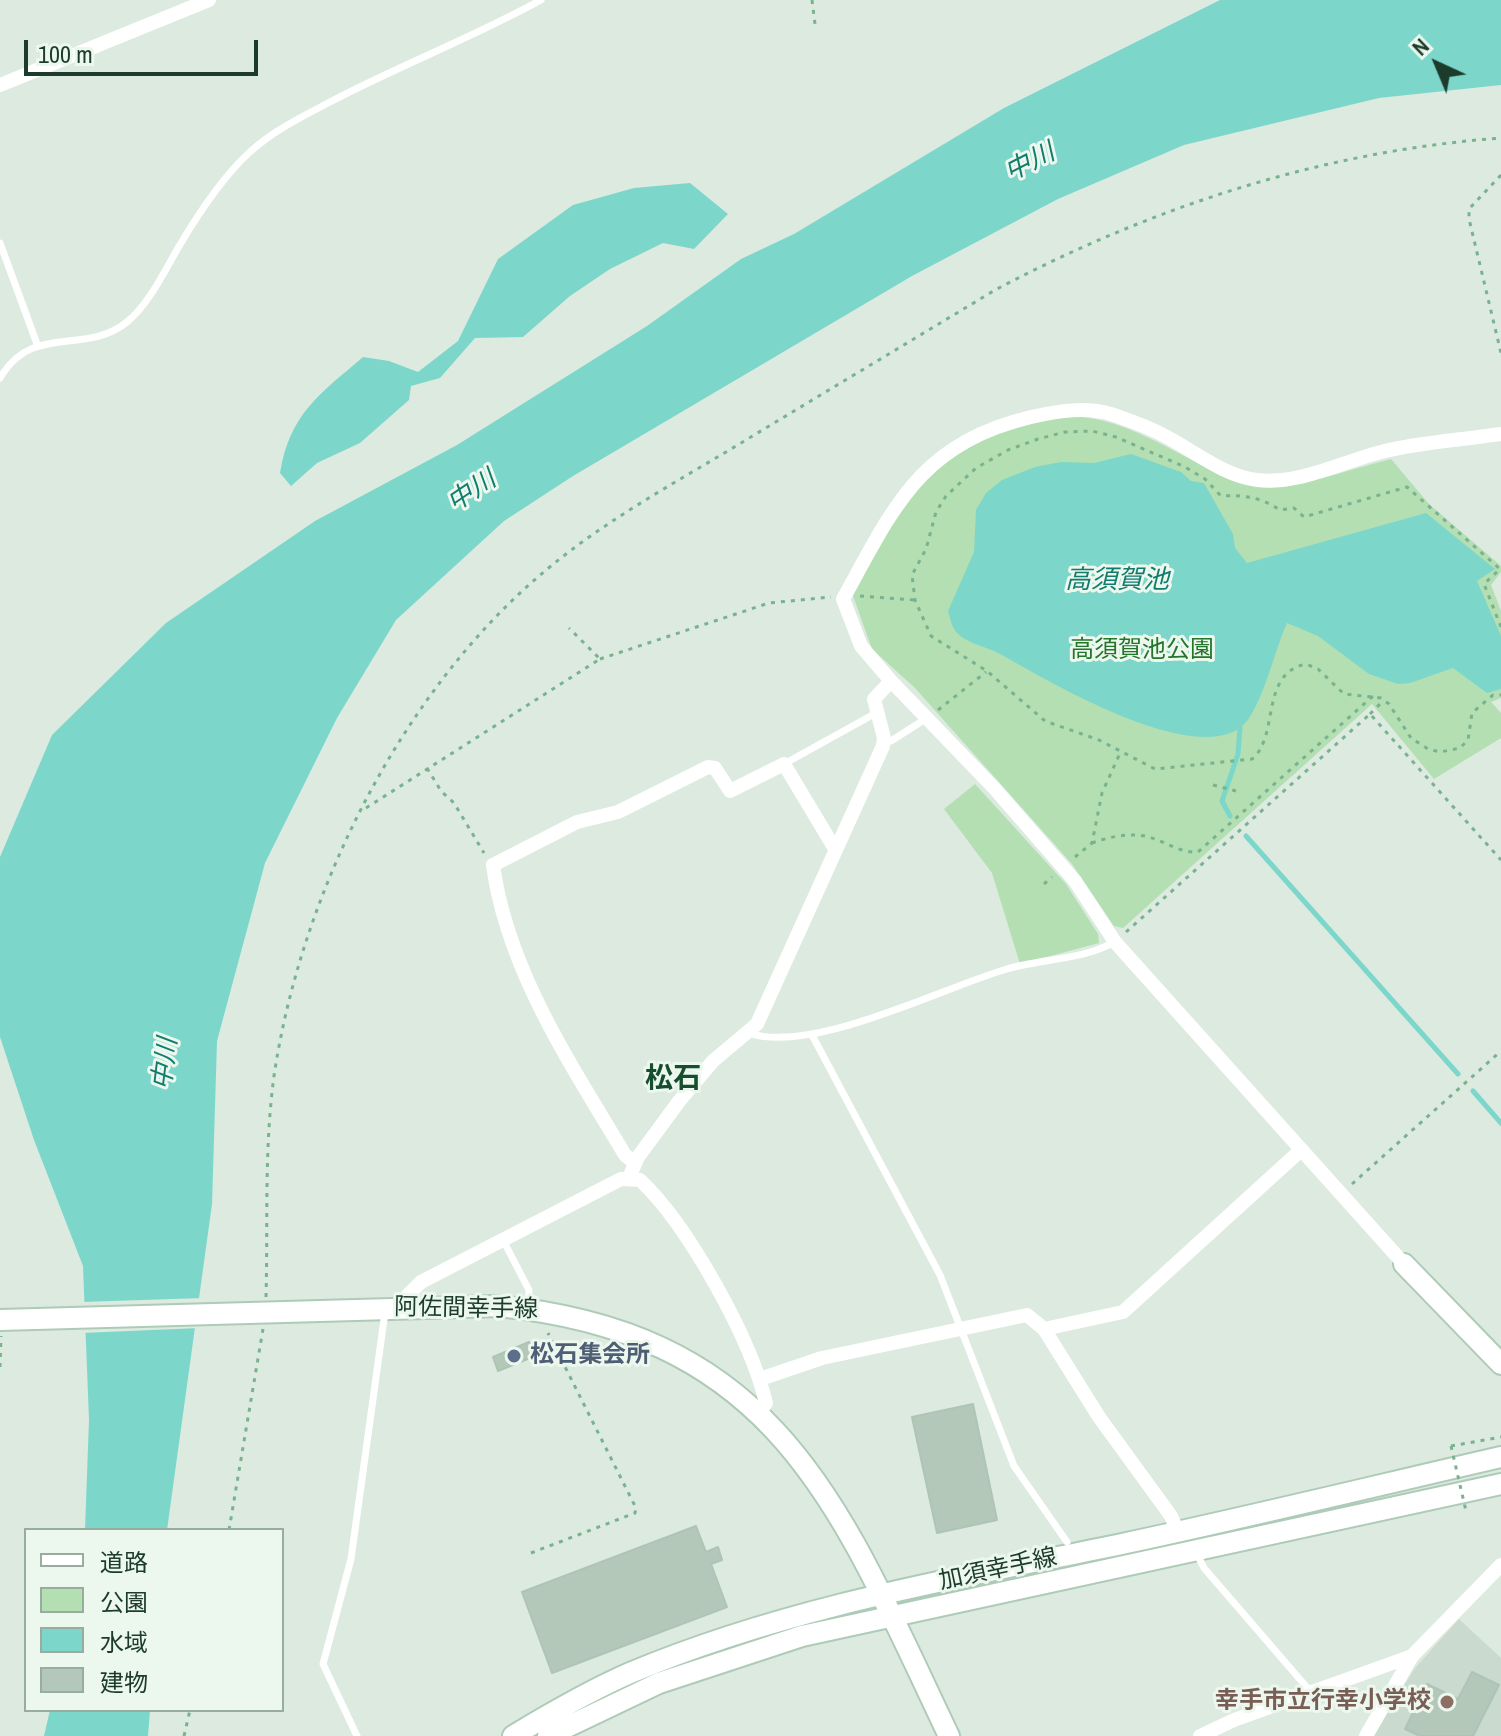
<!DOCTYPE html>
<html>
<head>
<meta charset="utf-8">
<style>
	body { margin:0 }
	#map { position:relative; width:1501px; height:1736px; overflow:hidden; background:#dceae0; font-family:"Archivo Narrow","Noto Sans JP",sans-serif }
	canvas { display:block }
	.legend { position:absolute; left:24px; top:1528px; width:260px; height:184px; box-sizing:border-box; background:#ecf7ee; border:2px solid #99aca0; margin:0; padding:10px 14px; list-style:none; font-size:24px; color:#1c3b2a }
	.legend li { display:flex; align-items:center; gap:16px; height:40px }
	.legend b { width:40px; border:2px solid #99aca0 }
	.north { position:absolute; left:1397px; top:24px; width:80px; height:80px; -webkit-text-stroke:6px #ecf7ee; paint-order:stroke; rotate:316deg; font-size:22px; font-weight:700; line-height:32px; text-align:center; color:#1c3b2a }
	.north::after { content:''; display:block; margin:auto; width:28px; height:36px; background:#1c3b2a; clip-path:polygon(50% 0,100% 100%,50% 72%,0 100%) }
	.scale { position:absolute; left:24px; top:40px; width:234px; height:36px; box-sizing:border-box; border:4px solid #1c3b2a; border-top:0; padding-left:10px; font-size:24px; line-height:28px; white-space:nowrap; color:#1c3b2a; -webkit-text-stroke:6px #ecf7ee; paint-order:stroke }
</style>
</head>
<body>
<div id="map">
<canvas width="1501" height="1736"></canvas>
<ul class="legend">
<li><b style="height:10px;background:#fff"></b>道路</li>
<li><b style="height:22px;background:#b3dfb2"></b>公園</li>
<li><b style="height:22px;background:#7cd7ca"></b>水域</li>
<li><b style="height:22px;background:#b4c8ba"></b>建物</li>
</ul>
<div class="north">N</div>
<div class="scale">100 m</div>
</div>
<script>
const g = document.querySelector('canvas').getContext('2d');
g.lineJoin = 'round';
function paint(path, color) {
  g.fillStyle = color;
  g.fill(path, 'evenodd');
}
function stroke(path, color, width, dash) {
  g.strokeStyle = color;
  g.lineWidth = width;
  g.lineCap = dash ? 'butt' : 'round';
  g.setLineDash(dash || []);
  g.stroke(path);
}
function drawText(font, color, halo, rows, align = 'center') {
  g.font = font + ' "Archivo Narrow","Noto Sans JP",sans-serif';
  g.lineWidth = 6;
  g.setLineDash([]);
  g.textBaseline = 'middle';
  g.strokeStyle = halo;
  g.fillStyle = color;
  for (const [text, x, y, turn = 0] of rows) {
    g.save();
    g.translate(x, y);
    g.rotate((+turn || 0) * Math.PI / 180);
    g.textAlign = isNaN(turn) ? turn : align;
    if (halo) g.strokeText(text, 0, 0);
    g.fillText(text, 0, 0);
    g.restore();
  }
}
const built = new Path2D(`
	M1459,1619L1501,1658V1736H1373L1415,1668Z`);
const green = new Path2D(`
	M1062,416C1149,415 1202,486 1277,486C1302,486 1363,466 1391,459L1429,504L1501,566V572L1491,585L1501,611V698L1491,702L1501,713V738L1434,779L1372,704L1123,928L1114,926L1072,864L915,688L872,649L852,593L911,492L953,455L995,432Z
	M975,784L1066,884L1098,934L1099,943L1020,964L992,873L944,809Z`);
const water = new Path2D(`
	M1220,0H1501V85L1379,98L1184,145L1058,199L912,276L573,476L504,521L396,620L337,718L265,863L217,1041L212,1204L167,1530H85L89,1420L83,1266L34,1140L0,1037V857L52,735L166,623L315,521L457,445L647,326L741,259L794,234L1004,108Z
	M690,183L728,214L694,249L663,243L610,269L570,296L523,337L475,338L440,378L411,386L409,400L360,443L317,463L291,486L280,473C290,413 320,394 363,357L389,361L418,372L458,341L498,259L573,205L634,188Z
	M1131,454L1181,472L1191,481L1204,483L1233,534L1235,548L1247,563L1426,513L1495,569L1477,581L1501,636V689L1487,693L1453,668L1410,683L1398,684L1369,674L1318,636L1287,623C1275,648 1261,713 1240,728C1188,764 1050,682 1002,655C987,646 964,644 954,629C951,624 950,617 948,611L974,552L976,510L986,493L1002,480L1035,467L1061,462L1094,463Z
	M50,1710H150L148,1736H44Z`);
const pier = new Path2D(`
	M204,1298L199,1328L82,1333L81,1302Z`);
const stream = new Path2D(`
	M1230,816L1222,801L1238,754L1240,728
	M1246,836L1458,1074
	M1473,1091L1501,1123`);
const building = new Path2D(`
	M529,1342L535,1356L498,1371L493,1357Z
	M973,1404L997,1520L937,1533L912,1417Z
	M696,1526L706,1552L718,1547L722,1560L711,1564L727,1607L552,1673L522,1592Z
	M1472,1672L1499,1685L1473,1736H1420L1405,1729L1427,1684L1458,1699Z`);
const path = new Path2D(`
	M812,0L815,24
	M1501,175L1469,209V219L1501,353
	M860,596L915,600
	M1501,627L1484,584L1500,569L1407,487L1304,517L1294,508L1280,510C1260,497 1245,495 1221,496L1205,479L1185,467L1116,437L1092,431L1065,432L1038,439L1008,450L976,468L946,496L936,512L926,549L912,575L915,600L931,636L987,671L1045,721L1099,740L1155,769L1252,759C1280,736 1259,674 1306,664L1318,669L1344,694L1381,698L1389,704L1411,738L1428,749L1440,752L1460,748L1468,740L1472,713L1493,695H1501
	M600,659L769,603L831,597
	M938,710L986,672
	M1370,714L1384,700
	M427,768L441,791L454,803L484,853
	M1213,785L1236,791
	M366,808L600,659L569,628
	M1092,843C1109,837 1130,832 1149,837C1166,842 1180,853 1198,852L1373,696
	M1075,857L1092,843L1102,793L1121,751
	M1044,884L1052,877
	M1126,932L1370,714L1501,860
	M1352,1184L1501,1051
	M266,1297C268,1223 264,1150 274,1076C301,893 402,690 545,571C603,522 671,485 736,446C822,394 909,342 995,290C1152,207 1323,151 1501,138
	M0,1367L1,1336
	M1451,1446L1501,1437
	M229,1530L263,1329
	M531,1553L635,1513L636,1508L548,1333
	M184,1736L190,1710`);
const lane = new Path2D(`
	M0,243L37,344
	M0,378C33,322 85,356 127,322C149,304 164,272 178,248C198,214 222,177 251,151C274,130 302,117 328,103C398,66 472,38 541,0
	M883,741H891L927,718
	M784,764L876,713
	M748,1033C813,1055 941,988 1007,969C1040,959 1084,960 1114,942
	M812,1035L940,1275L1014,1466L1067,1542
	M502,1238L529,1290L528,1309
	M1197,1554L1204,1568L1310,1691
	M357,1736L323,1664L351,1559L385,1312`);
const street = new Path2D(`
	M0,85L209,0
	M891,681L995,789L1075,881L1115,942L1404,1264
	M635,1163L625,1155C572,1066 507,970 493,865L577,822L618,812L708,767L715,768L730,791L784,764L835,849
	M629,1178L638,1157L680,1100L713,1061L757,1024L883,746L884,738L874,699L891,681L861,646L843,599C894,507 919,444 1031,417C1058,411 1087,406 1114,415C1131,421 1149,427 1165,436C1194,451 1224,476 1257,480C1299,485 1342,462 1381,452C1419,442 1462,440 1501,434
	M403,1307L405,1298L421,1282L621,1179L640,1180C688,1225 751,1339 766,1403L759,1414
	M1044,1329L1123,1312L1301,1150
	M760,1379L822,1358L1027,1315L1044,1329L1099,1417L1171,1516L1178,1532
	M1200,1736L1234,1720L1412,1656
	M1366,1736L1412,1656L1501,1565`);
const secondary = new Path2D(`
	M1404,1264L1501,1364
	M0,1320L498,1306C781,1334 841,1510 949,1736
	M513,1736C551,1713 589,1691 630,1673C787,1607 957,1578 1122,1544C1249,1517 1375,1486 1501,1457
	M548,1736L659,1683L802,1636L1501,1484`);
const pathBridge = new Path2D(`
	M1451,1446L1466,1511`);
const markers = [
	[514,1356,8,"#5c6f8a"],
	[1447,1702,8,"#8d6e63"]
];
const parkNames = [
	["高須賀池公園",1142,651]
];
const streetNames = [
	["阿佐間幸手線",466,1309,1],
	["加須幸手線",998,1570,-12]
];
const serviceNames = [
	["松石集会所",530,1356]
];
const educationNames = [
	["幸手市立行幸小学校",1431,1702]
];
const waterNames = [
	["中川",1030,163,-27],
	["中川",472,492,-34],
	["高須賀池",1117,581],
	["中川",166,1064,-83]
];
const quarterNames = [
	["松石",673,1079]
];
paint(built, '#cadace');
paint(green, '#b3dfb2');
paint(water, '#7cd7ca');
paint(pier, '#dceae0');
stroke(stream, '#7cd7ca', 5);
paint(building, '#b4c8ba');
stroke(building, '#aec4b4', 2);
stroke(secondary, '#aecbb8', 24);
stroke(path, '#79b28f', 3, [4, 6]);
stroke(lane, '#fff', 7);
stroke(street, '#fff', 14);
stroke(secondary, '#fff', 20);
stroke(pathBridge, '#79b28f', 3, [4, 6]);
for (const [x, y, r, color] of markers) {
  const dot = new Path2D();
  dot.arc(x, y, r, 0, 2 * Math.PI);
  g.fillStyle = color;
  g.fill(dot);
  stroke(dot, '#ecf7ee', 3);
}
drawText('24px', '#23752a', '#ecf7ee', parkNames);
drawText('24px', '#1c3b2a', '#ecf7ee', streetNames);
drawText('bold 24px', '#4e5e75', '#ecf7ee', serviceNames, 'left');
drawText('bold 24px', '#785e54', '#ecf7ee', educationNames, 'right');
drawText('italic 26px', '#117c6e', '#ecf7ee', waterNames);
drawText('bold 28px', '#174e30', '#ecf7ee', quarterNames);
</script>
</body>
</html>
